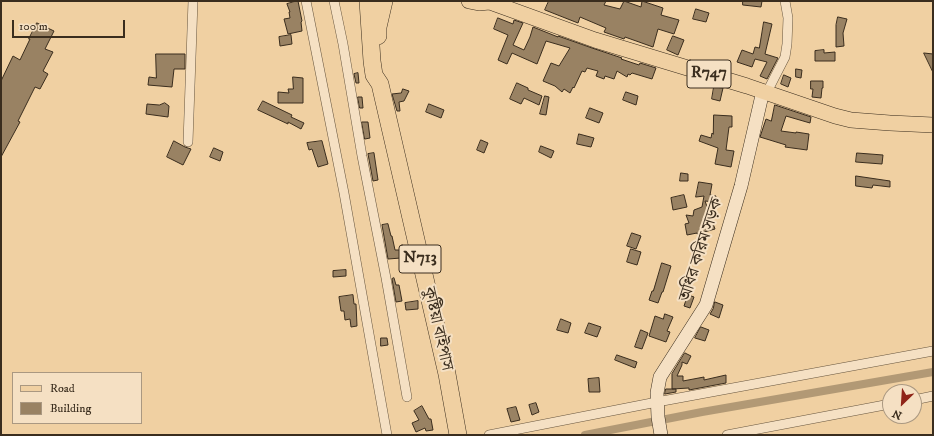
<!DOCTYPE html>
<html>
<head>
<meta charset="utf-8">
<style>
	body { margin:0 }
	#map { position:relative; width:934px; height:436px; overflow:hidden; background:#f0d0a2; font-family:"IM FELL DW Pica",serif }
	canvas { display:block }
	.frame { position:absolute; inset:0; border:2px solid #3a2d1e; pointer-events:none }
	.legend { position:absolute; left:12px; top:372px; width:130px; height:52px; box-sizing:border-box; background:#f5e0c3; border:1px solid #aa9881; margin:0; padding:5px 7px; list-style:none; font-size:12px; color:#3a2d1e }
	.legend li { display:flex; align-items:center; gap:8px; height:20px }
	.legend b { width:20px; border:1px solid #aa9881 }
	.north { position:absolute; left:882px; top:384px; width:40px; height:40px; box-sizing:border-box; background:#f5e0c3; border:1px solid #aa9881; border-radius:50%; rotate:205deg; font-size:11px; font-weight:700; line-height:16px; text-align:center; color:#3a2d1e }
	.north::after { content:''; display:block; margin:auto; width:14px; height:18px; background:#8f2418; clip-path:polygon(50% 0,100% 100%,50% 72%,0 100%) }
	.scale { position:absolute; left:12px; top:20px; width:113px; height:18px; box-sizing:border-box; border:2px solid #3a2d1e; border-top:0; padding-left:5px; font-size:12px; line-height:14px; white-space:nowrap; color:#3a2d1e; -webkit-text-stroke:3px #f5e0c3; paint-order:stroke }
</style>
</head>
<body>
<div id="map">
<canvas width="934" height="436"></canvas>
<div class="frame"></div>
<ul class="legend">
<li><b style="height:5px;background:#f0d0a2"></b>Road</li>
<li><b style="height:11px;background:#998263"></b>Building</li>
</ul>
<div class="north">N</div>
<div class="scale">100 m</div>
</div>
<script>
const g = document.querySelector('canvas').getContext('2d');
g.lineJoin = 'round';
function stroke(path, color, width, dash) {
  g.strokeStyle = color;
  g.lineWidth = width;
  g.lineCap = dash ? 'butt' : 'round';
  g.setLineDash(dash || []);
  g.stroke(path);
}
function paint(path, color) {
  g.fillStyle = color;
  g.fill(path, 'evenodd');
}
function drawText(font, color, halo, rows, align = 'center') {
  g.font = font + ' "IM FELL DW Pica","Noto Serif Bengali",serif';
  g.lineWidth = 4;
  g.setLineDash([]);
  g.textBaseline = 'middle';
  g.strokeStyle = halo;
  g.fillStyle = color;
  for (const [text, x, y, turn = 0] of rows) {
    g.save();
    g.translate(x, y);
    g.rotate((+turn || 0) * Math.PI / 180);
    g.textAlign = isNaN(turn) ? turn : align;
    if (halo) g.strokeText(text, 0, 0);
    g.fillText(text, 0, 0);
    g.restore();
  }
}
const canal = new Path2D(`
	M585,435L702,412L933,372`);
const building = new Path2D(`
	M298,1L302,21L301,22L302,31L288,34L284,19L290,18L289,12H290L287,4Z
	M549,1H606L604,5L620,9L624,1L641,7L642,1L663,8L661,15L679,20L674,34L658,29L653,47L625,37L624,39L604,32L606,28L580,17L578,23L545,10Z
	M743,1H762L761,7L743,5Z
	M696,9L709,13L706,22L693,19Z
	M838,17L847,19L843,33L844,46L836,47V25Z
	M498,18L513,24L514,20L523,23L513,45L524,50L530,37L533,27L558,37V36L592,48L622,58L621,59L639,65L640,63L656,68L652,79L632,73L630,75L628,74L627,77L617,71L614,79L605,76L604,79L596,76L598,71L587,68L585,72L582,71L574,88L573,87L570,93L564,89L562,92L555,86L543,81L551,63L559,66L570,48L546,41L537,64L512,53L507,64L498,60L508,35L494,29Z
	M764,22L772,24L765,54L778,58L767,79L760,76L767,62L755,59L752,67L737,62L742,50L753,54L755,47L759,48Z
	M37,23L54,31L45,49L53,52L43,71L48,74L40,89L35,87L18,121L20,122L1,157V81L13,56L20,60L30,39H29Z
	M291,35L292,44L280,46L279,37Z
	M673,36L684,40L678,55L667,50Z
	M824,50V53L835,52V61H815V51Z
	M924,53L933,54V72Z
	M156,54H185V69H174L172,87L148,85L149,77L156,78Z
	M796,69L802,70L801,78L796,77Z
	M358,73L359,83H356L354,74Z
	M784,75L791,78L788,87L781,84Z
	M293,77L303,78V103H278V92L289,93L288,89H293Z
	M811,81H823V88H822L821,98L812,97L813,89H811Z
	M517,83L528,88V90L542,96L539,105L524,98L521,104L510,99Z
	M714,87L723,88L720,101L712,99Z
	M403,89L409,91L404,101L399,102L400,111H397L392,94L401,93Z
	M626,92L638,96L636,105L623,100Z
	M545,96L549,97L546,115L540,114Z
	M358,97H362L363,108H360Z
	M263,101L292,115L291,117L304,123L301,129L288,122V124L258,110Z
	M165,103L169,106L168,117L146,114L147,104L159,105Z
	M429,104L444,110L441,118L426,112Z
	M775,105L811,117L810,123L786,116L781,131L796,133V132L809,134L807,150L785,147L786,145L760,137L766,119L771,121Z
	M590,108L603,113L599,123L586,118Z
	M714,115L732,116V127H729L726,150L734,151L731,167L715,164L718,148L699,141L701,135L711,138L712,133L713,134Z
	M362,122H368L370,138L365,139Z
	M579,134L594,138L591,147L577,144Z
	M481,140L488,143L484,153L477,150Z
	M174,141L185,147L191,149L183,165L167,157Z
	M322,141L328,164L318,167L312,149L309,150L307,143Z
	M541,146L554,151L551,158L539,152Z
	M214,148L223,152L220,161L210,157Z
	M374,153L378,180L373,181L368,154Z
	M857,153L883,155L882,164L856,162Z
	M681,173L688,174V181H680Z
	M856,176L890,181V187L873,185L872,188L856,186Z
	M699,182L712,184L710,195L716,196L715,202L705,201L715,229L697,234V233L687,235L685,224L689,223L686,215L693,216L694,210L702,207L704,196L696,197Z
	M684,195L687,207L673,210L671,198Z
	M388,224L391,236H392L395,250H400L401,258L388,259L382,225Z
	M632,233L641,236L636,249L627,246Z
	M631,249L641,252L637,265L627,262Z
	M662,263L671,266L663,292H662L658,303L649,300L652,291H653Z
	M346,270V276L333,277V271Z
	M394,278L396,285H399L402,301L396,302L392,279Z
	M683,293L694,297L690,308L684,306L686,300L681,298Z
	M353,295L354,304H356L357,326L351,327L350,319L345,320L344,311H341L339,297Z
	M418,301V309L406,310L405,303Z
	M715,302L723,305L719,318L710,314L713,309Z
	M665,314L673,317L667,331L670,332L666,342L649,336L655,316L663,319Z
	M561,319L571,323L568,333L557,330Z
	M589,323L601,327L597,337L585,333Z
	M701,327L709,330L705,341L695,338Z
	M641,330L648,333L642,349L635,347Z
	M381,338H387L388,345L381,346Z
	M685,353L691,356L687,364L682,362V365L677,376H683V381L704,377V380L726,375V383L689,390V388L672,389V374Z
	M617,355L637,362L635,368L615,360Z
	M599,378L600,392H589L588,379Z
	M666,389H676V392L665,394Z
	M536,403L539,412L532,415L529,405Z
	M422,406L429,419H431L433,430L426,431L425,428L416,432L412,423L419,420L414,411Z
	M516,407L520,420L511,422L507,409Z`);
const street = new Path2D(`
	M306,1L344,193L387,435
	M334,1L343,44L362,156L386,278L407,397
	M767,92L785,57L787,44L788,18L785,1
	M188,142L193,1
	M914,400L933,396
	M489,435L657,402L933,351
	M727,435L890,404`);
const secondary = new Path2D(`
	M661,435L658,417L657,393L660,377L706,305L741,186L763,91`);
const primary = new Path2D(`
	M469,1L479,3L489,2
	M487,1L595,40L747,86L835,116L851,120L890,123L933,125`);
const highway = new Path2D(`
	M368,1L372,61L374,75L380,84L447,374L458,435
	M378,36V27L384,1`);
const shields = [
	[709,74,44],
	[420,259,42]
];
const shieldNames = [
	["R747",709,74],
	["N713",420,259]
];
const streetNames = [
	["অধির করিম সড়ক",702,250,-72],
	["কুষ্টিয়া বাইপাস",437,329,77]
];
stroke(canal, '#b29975', 8);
paint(building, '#998263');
stroke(building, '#3a2d1e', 1);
stroke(street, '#68563f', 10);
stroke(secondary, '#3a2d1e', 14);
stroke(primary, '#3a2d1e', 16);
stroke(highway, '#3a2d1e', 18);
stroke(street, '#f5e0c3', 9);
stroke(secondary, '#f5e0c3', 13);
stroke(primary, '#f0d0a2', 15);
stroke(highway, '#f0d0a2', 17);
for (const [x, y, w] of shields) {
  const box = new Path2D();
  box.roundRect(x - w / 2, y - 14, w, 28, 3);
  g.fillStyle = '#f5e0c3';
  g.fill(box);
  stroke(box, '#3a2d1e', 1);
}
drawText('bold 16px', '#3a2d1e', null, shieldNames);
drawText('17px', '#3a2d1e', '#f5e0c3', streetNames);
</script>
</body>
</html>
